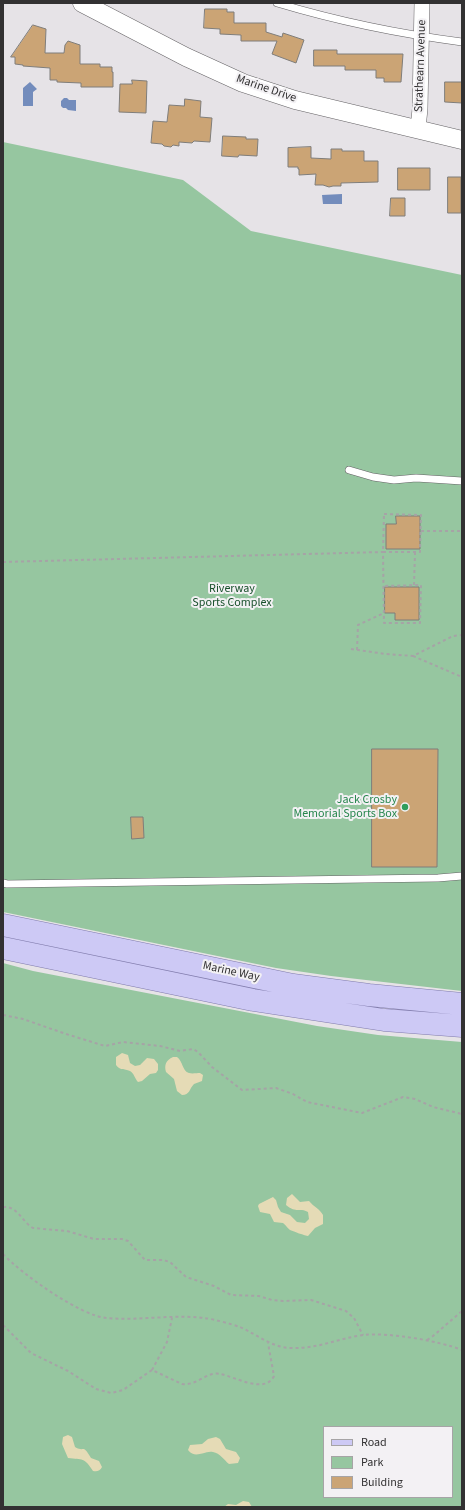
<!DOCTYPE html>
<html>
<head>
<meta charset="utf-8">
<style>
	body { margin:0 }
	#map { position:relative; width:465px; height:1510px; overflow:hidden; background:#e6e3e7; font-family:"Source Sans 3",sans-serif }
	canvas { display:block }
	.frame { position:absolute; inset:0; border:4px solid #323132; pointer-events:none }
	.legend { position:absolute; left:323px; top:1426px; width:130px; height:72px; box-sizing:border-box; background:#f3f1f4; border:1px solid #a6a4a6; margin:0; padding:5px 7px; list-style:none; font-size:12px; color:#323132 }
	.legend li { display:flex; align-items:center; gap:8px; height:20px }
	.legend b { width:20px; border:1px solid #a6a4a6 }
</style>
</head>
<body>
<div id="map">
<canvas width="465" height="1510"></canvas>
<div class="frame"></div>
<ul class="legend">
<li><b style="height:5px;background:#cdc9f5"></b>Road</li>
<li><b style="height:11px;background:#96c6a0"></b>Park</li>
<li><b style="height:11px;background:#cba475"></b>Building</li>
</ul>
</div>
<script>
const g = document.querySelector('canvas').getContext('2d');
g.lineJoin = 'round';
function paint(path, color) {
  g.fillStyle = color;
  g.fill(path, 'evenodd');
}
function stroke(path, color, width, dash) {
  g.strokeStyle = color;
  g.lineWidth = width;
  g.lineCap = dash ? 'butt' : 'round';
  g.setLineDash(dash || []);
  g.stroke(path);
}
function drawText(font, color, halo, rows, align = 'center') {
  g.font = font + ' "Source Sans 3",sans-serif';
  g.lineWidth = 4;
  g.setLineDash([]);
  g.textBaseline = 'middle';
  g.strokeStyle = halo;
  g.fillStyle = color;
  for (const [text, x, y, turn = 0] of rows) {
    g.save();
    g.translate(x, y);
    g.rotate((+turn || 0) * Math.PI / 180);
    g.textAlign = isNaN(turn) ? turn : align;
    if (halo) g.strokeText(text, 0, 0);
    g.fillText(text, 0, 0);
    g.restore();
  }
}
const green = new Path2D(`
	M3,142L183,180L251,231L462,275V991L331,976L276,968L3,912Z
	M3,963L33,971L317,1026L378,1035L462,1042V1507H3ZM324,1427H452V1497H324Z`);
const sand = new Path2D(`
	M122,1053L128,1055L130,1063L135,1066L140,1065L147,1058L154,1059L158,1064V1070L156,1073L150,1074L142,1081L138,1082C135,1079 134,1073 130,1071C124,1068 120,1071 116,1065V1057Z
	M173,1057H177C183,1061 182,1071 189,1073C192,1074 197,1073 200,1073L203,1075L202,1081L194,1084C189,1089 190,1095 182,1095L177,1091L174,1079L166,1072C164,1065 166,1060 173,1057Z
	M292,1194L300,1202L309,1201C314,1207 320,1209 323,1215V1224L315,1228L308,1236C306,1236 292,1231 290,1230C287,1228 286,1225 283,1223L274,1222L270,1214L260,1212L258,1206L259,1204L273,1197L276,1200L278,1207L281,1212L290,1215L297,1222L305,1223L309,1219L308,1212C299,1207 297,1214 286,1205L287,1198Z
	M68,1435L72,1437L75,1447C85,1453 82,1443 91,1458L99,1461L102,1467C100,1471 97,1472 93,1471C84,1457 83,1460 68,1458L62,1444L63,1437Z
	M216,1437L220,1439L226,1449L236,1452L240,1458L238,1463L229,1464C224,1460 220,1453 213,1452C204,1450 196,1460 188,1450L190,1445L202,1444L208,1439Z
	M243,1501L249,1502L252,1507H224L228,1504L236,1505Z`);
const water = new Path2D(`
	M30,82L37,89L33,92V106H23V88Z
	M64,98H67L69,100H76V111L68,110L66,108H63L61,106V101Z
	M342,194V204H323L322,195Z`);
const building = new Path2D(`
	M205,9H227V12H234V23H266V32L282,37L283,33L304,40L296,63L272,54L277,41H241V35L220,34V29L204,28Z
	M33,25L46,29L45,53H64L65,45L68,41L80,45V64H100V67H112V72H113V87H81V83L57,82V80H50V68L23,66V65L15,64V57H11Z
	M314,50H337V54H403L401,82H384V78H376V70H345V66H314Z
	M132,80L147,81L146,113L119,112L120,84H132Z
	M445,82H462V103L445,102Z
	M185,99L201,101L200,117L212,118L210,142L194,141L192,143L179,142V146L173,145L171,147L164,146L162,144L151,143L153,121L167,122L169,105L184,106Z
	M223,136L246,137V139H258L257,156L239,155L238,157L222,156Z
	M311,147V158L331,159V149H342V151H364V161H378V182L341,183V186H333L329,187L323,185H315L316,174L299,175V169H298V167H288V148Z
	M398,168H430V190H398Z
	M448,177H461V213H448Z
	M391,198H405V216H390Z
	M396,516H420V549H386V524H396Z
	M385,587H419V620H395V613H385Z
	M372,749H438L437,867H372Z
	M131,817H143L144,838L132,839Z`);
const path = new Path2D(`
	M384,514L421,515L420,552H383Z
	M421,531H462
	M3,562L383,552L384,623H420L421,585L383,586
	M414,585L415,553
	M351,649L386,654L413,656L453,636L462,635
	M357,650L358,625L384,613
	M413,656L462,677
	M3,1015L23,1019L66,1034L105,1046L123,1042L160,1046L180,1051L193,1049L198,1052L212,1067L242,1090L276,1088L293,1094L307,1102L362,1113L403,1097L415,1099L433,1107L462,1114
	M3,1207C18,1206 21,1221 33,1228L67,1231L94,1239H122L128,1241L145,1260H163L170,1262L186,1277L214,1286L231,1295L259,1296L272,1300L283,1301L311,1300L346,1311L354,1318L363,1335
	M3,1254C22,1274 80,1316 107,1318C139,1321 173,1314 204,1318C214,1319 231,1324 240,1327C258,1335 272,1348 292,1348C318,1349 339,1338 364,1335C387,1332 440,1341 462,1350
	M3,1325L31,1353L68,1371L96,1389L111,1393L123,1390L152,1370L182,1384C197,1386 207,1371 220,1374C234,1376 265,1395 274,1376L268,1343
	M427,1340L433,1336L462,1311
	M152,1370L167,1342L172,1318`);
const service = new Path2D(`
	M277,3C337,21 400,34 462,42
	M349,470L373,477L394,480L416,478L462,481
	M3,883L7,884L438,878L462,876`);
const minor = new Path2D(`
	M418,128L420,109L422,3`);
const tertiary = new Path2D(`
	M82,3L186,57L243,83L295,100L462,140`);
const primary = new Path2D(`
	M3,925L293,985L369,995L462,1004
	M3,948L253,1000L384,1020L462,1026`);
const markers = [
	[405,807,4,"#2e9e5b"]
];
const streetNames = [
	["Strathearn Avenue",421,66,-88],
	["Marine Drive",266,89,19],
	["Marine Way",231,972,12]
];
const parkNames = [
	["Riverway",232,589],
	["Sports Complex",232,603]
];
const leisureNames = [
	["Jack Crosby",397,800],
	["Memorial Sports Box",397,814]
];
paint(green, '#96c6a0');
paint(sand, '#e5dbb6');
paint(water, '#738cbc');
paint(building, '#cba475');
stroke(building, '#7f7d7a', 1);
stroke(service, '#646265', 8);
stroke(minor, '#646265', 16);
stroke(tertiary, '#646265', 19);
stroke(primary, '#817cac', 23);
stroke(path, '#a6a3a6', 2, [3, 3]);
stroke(service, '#fff', 7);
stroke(minor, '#fff', 15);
stroke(tertiary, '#fff', 18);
stroke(primary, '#cdc9f5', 22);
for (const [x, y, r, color] of markers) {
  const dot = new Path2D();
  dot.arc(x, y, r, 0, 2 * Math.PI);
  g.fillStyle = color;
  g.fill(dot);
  stroke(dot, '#f3f1f4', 1.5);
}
drawText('12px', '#323132', '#f3f1f4', streetNames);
drawText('12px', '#18502b', '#f3f1f4', parkNames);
drawText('12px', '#27864d', '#f3f1f4', leisureNames, 'right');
</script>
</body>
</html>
